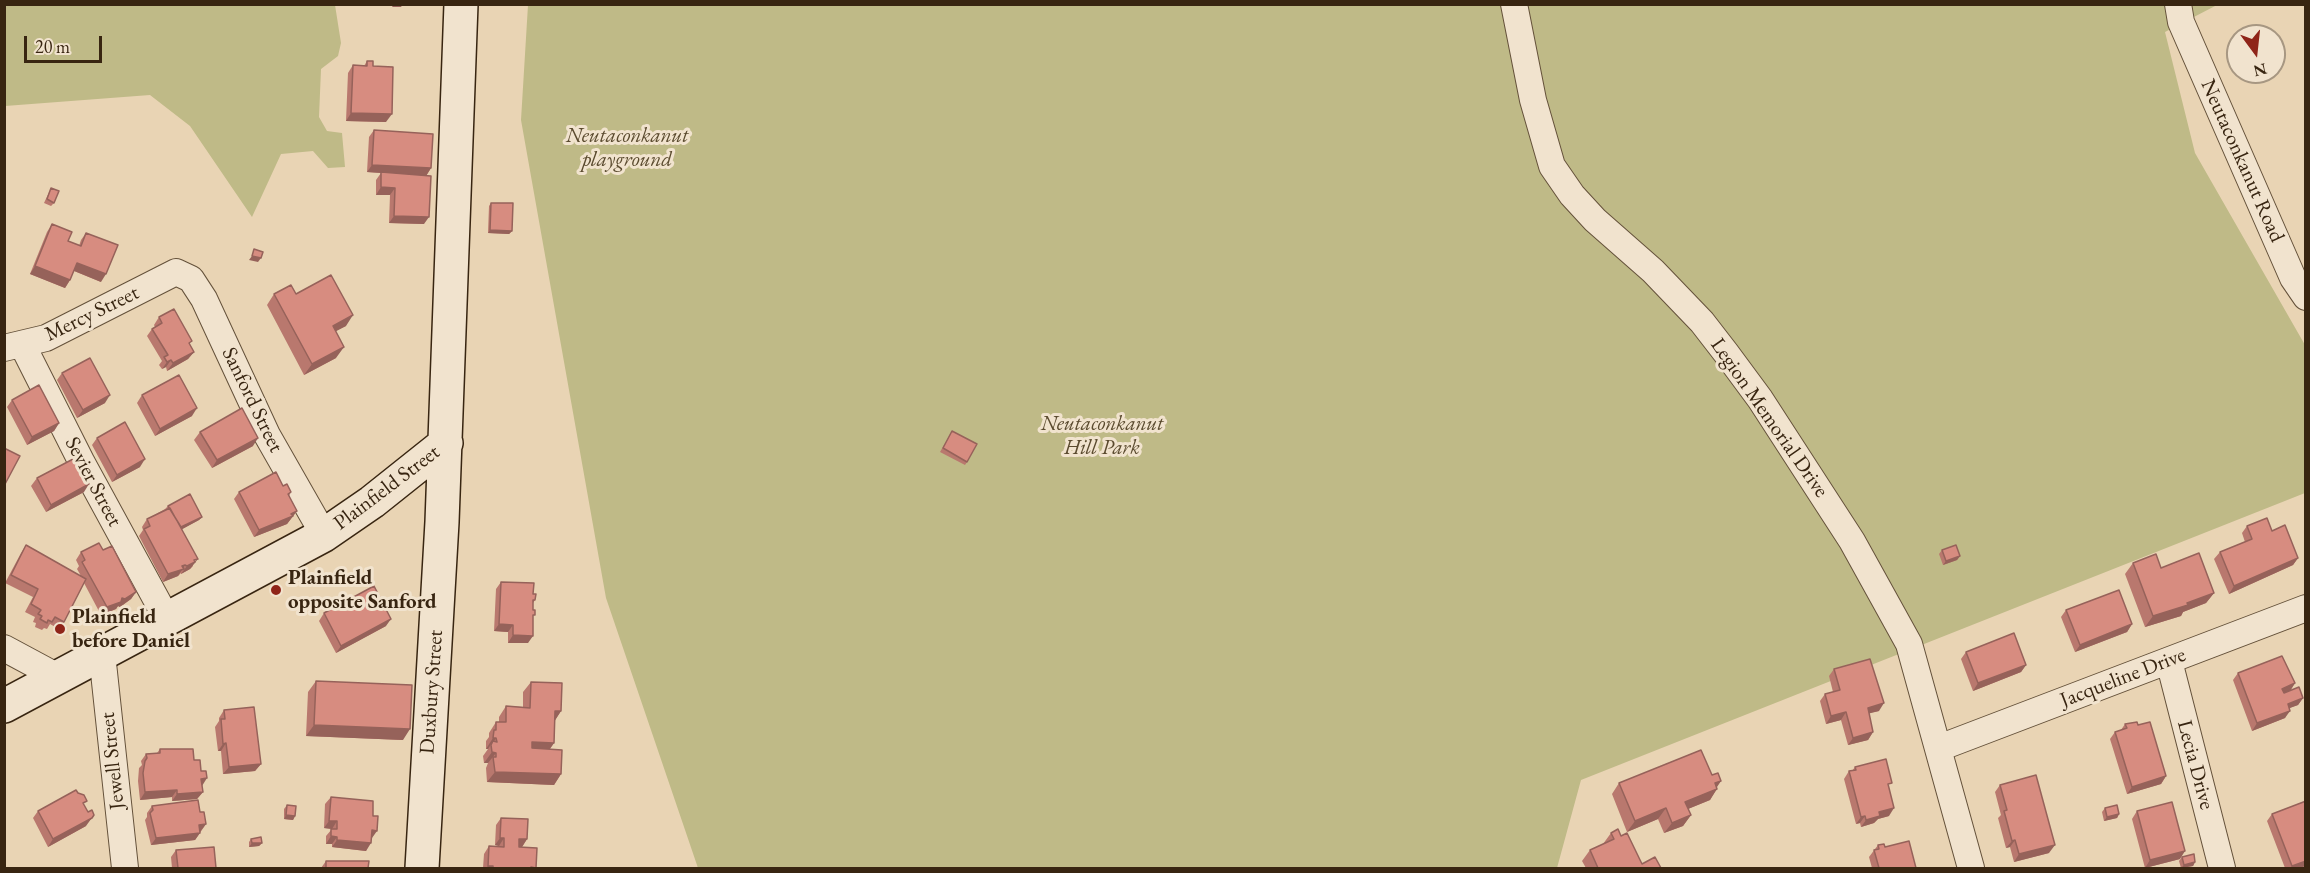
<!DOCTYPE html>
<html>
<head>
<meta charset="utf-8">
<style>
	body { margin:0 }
	#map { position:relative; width:2310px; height:873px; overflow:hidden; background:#e9d4b4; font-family:"EB Garamond",serif }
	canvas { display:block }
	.frame { position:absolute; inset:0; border:6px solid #382511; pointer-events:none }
	.north { position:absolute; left:2226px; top:24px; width:60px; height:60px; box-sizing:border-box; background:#f1e3ce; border:2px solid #a79782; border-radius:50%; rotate:165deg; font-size:16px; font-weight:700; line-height:24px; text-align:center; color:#382511 }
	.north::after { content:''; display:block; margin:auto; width:21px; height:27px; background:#8f2418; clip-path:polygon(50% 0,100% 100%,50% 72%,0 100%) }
	.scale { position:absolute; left:24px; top:36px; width:78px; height:27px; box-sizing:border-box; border:3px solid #382511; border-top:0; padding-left:8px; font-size:18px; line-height:21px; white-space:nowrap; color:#382511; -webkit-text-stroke:4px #f1e3ce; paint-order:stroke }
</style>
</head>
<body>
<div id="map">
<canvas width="2310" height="873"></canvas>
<div class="frame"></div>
<div class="north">N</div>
<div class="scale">20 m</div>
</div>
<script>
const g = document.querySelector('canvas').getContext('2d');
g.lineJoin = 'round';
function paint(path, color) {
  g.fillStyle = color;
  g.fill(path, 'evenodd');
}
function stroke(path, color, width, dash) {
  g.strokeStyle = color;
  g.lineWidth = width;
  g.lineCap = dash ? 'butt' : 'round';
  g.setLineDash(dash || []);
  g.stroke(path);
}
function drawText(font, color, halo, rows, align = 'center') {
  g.font = font + ' "EB Garamond",serif';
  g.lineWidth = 6;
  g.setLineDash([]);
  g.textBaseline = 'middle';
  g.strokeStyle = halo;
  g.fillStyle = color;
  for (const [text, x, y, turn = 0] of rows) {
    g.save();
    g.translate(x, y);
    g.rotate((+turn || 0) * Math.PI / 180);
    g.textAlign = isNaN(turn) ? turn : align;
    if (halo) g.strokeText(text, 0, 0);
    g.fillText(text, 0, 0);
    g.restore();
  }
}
const green = new Path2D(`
	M5,4L335,5L341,43L338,56L321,69L319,117L327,131L342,133L345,167L328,168L313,151L281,154L252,217L190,126L150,95L5,106Z
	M528,5H2217L2165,32L2195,153L2305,345V493L1581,780L1557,868H698L606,598L521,120Z`);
const minor = new Path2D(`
	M1514,4L1533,100L1552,166L1572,195L1595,220L1653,271L1702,322L1726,353L1760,399L1852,541L1909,644L1971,868
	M2178,4L2181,22L2293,278L2306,297
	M22,344L82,463L167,619
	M4,348L46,338L176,272L191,279L204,299L267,435L324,535
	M4,648L58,677
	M102,654L125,868
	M2169,661L2222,868
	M1939,748L2306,608`);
const secondary = new Path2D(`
	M4,706L324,535L372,502L446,443
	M422,868L442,522L461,4`);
const wall = new Path2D(`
	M367,61L373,66L386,122L346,121L348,73L353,65L364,66Z
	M374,130L431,168L426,176L424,224L389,223L390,195H376V180L381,173L367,172L369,137Z
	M51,188L54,203L51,206L44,203Z
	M491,203L512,231L509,234L488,233L489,206Z
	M52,224L68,241L79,246L81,240L86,233L101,282L74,271L70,280L65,288L30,274L47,232Z
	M274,294H296L346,326L335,331L336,358L304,375L267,305Z
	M159,317L190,345L194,352L188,359L167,371L166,367L162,369L159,365L162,361L147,336L152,329L155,327L154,325Z
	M62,373L105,403L77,418L57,380Z
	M142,395L192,416L155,436L137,403Z
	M12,400L59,423L54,431L27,445L7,407Z
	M952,431L967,462L965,465L940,452Z
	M200,432L253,446L212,468L194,440Z
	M97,438L140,467L112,482L92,445Z
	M37,478L84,492L46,512L31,486Z
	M283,486L291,492L289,496L297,511L287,524L254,537L234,499L239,492Z
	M168,506L202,517L199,520L182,529L193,566L190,569L181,574V573L178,576L163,582L139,536L143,530L142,527L147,519L165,509Z
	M2247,526L2272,531L2298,558L2293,565L2229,594L2214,559L2220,552L2245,542L2242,533Z
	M26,545L81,576L77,569L79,566L76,560L81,552L103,550L136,592L131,599L120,607L118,606L116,609L101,615L84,583L64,622L59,629L50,624L47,629L44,628L42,630L35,627L36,623L33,622L35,617L25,612L33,597L5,583L21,553Z
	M1942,550L1960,556L1957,560L1943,565L1939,554Z
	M2133,563L2161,568L2214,593L2206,603L2183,612L2181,616L2145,627L2125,574Z
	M501,582L533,594L535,600L533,603L528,643H508V632L494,631L496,589Z
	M2066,610L2132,624L2127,632L2075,652L2061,617Z
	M324,613L386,626L336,653L319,621Z
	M1966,652L2026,665L2021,672L1973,691L1961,659Z
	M1834,669L1879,711L1869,713L1873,732L1868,740L1848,745L1841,720L1826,724L1820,701L1825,694L1833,692L1829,676Z
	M2238,673L2295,683L2290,691L2303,698L2298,705L2289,708L2285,718L2252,731L2233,680Z
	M316,681L403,740L306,736L308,692Z
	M531,682L561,711L555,720L554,743L550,749L561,774L554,785L487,782L486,768L488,763H484L483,756L488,749H486V741L489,737V733L496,722H499V717L506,706L523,707V692Z
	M224,710L261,764L255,771L223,774L221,751H218L215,727L219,721V718Z
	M2125,724L2138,725L2166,776L2161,784L2127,794L2110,739L2115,732L2121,730Z
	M160,749L194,760L202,785L203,792L197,799L172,801V797L140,800L138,781L139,768L142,765L141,761L146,754L157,753Z
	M1855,767L1889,788V816L1878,819L1874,823L1861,827L1860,823L1856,824L1844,779L1849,771H1852Z
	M1619,783L1717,788L1710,800L1688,809L1691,815L1683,826L1664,833L1658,819L1627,832L1612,794Z
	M2000,785L2049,853L2014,862L2010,847L2006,848L1998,818L2001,815L1995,792Z
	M331,797L372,838L366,851L332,847V844H326V836L332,829L324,828L325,804Z
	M2306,801V866L2299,868H2285L2267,821L2272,814Z
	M287,805L295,816L293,820L284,819V809Z
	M84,806L86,826L48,847L33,818L38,811Z
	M152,806L200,812L206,824L195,840L151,845L145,820L147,817V813Z
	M2105,808L2119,814L2117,818L2104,821L2102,812Z
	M2137,811L2180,859L2145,868L2132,819Z
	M501,818L527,839L522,847L536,868H483L484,854L489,846L499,847V846L495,845L496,825Z
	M1611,833L1621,836L1642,864L1661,868H1586L1582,861L1590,850L1603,844Z
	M251,839L262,843L259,846L249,847V842Z
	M1878,845L1885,847L1916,868H1872L1869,857Z
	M176,850L216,868H172L171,857Z
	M2182,857L2195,862L2193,866L2181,868L2179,861Z
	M326,861L368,868H321Z`);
const shadedWall = new Path2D(`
	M394,4H403L401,7H392Z
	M351,113L392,114L386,122L346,121Z
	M372,165L431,168L426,176L367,172Z
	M381,187L395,188L390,195H376Z
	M394,216L429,217L424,224L389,223Z
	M490,230L512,231L509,234L488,233Z
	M252,256L261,258L258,262L249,260Z
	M77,263L106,274L101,282L72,270Z
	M35,266L70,280L65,288L30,274Z
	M353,315L346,326L325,337L333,326Z
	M344,347L336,358L304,375L312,364Z
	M194,352L188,359L167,371L173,363Z
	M171,360L166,367L162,369L167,362Z
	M110,395L105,403L77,418L83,410Z
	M197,408L192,416L155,436L160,429Z
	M59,423L54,431L27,445L32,437Z
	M258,438L253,446L212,468L217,460Z
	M145,459L140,467L112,482L117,475Z
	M89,484L84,492L46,512L51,505Z
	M297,511L287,524L254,537L259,530Z
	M202,517L199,520L177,532L179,528Z
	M1960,556L1957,560L1943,565L1946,561Z
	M2298,558L2293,565L2229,594L2234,586Z
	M198,559L190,569L181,574L187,566Z
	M185,565L178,576L163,582L168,574Z
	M136,592L131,599L120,607L118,606L116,609L101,615L107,607L122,598Z
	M2214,593L2206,603L2183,612L2181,616L2145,627L2153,616Z
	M391,619L386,626L336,653L341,646Z
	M499,624L513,625L508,632L494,631Z
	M2132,624L2127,632L2075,652L2080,645Z
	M513,635L533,636L528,643H508Z
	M2026,665L2021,672L1973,691L1978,683Z
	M2295,683L2290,691L2277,696L2282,689Z
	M2303,698L2298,705L2282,711L2288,704Z
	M1884,703L1879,711L1863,715L1868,708Z
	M555,711H561L554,722Z
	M2290,711L2285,718L2252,731L2257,723Z
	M1846,712L1841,720L1826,724L1831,716Z
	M314,725L410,729L403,740L306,736Z
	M1873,732L1868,740L1848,745L1853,738Z
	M493,738H496L491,746L493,741L488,749H486Z
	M532,742L554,743L546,754L525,753Z
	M226,743L221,751H218L223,744Z
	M492,752L496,753L488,763H484Z
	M261,764L255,771L223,774L229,767Z
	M495,772L561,774L554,785L487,782Z
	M2166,776L2161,784L2127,794L2132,787Z
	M207,778L202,786L201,779Z
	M1721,781L1715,790L1717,789L1710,800L1678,813L1685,802L1715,783Z
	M177,790L172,797L140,800L145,792Z
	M203,792L197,799L172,801L177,794Z
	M1666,808L1658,819L1627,832L1635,821Z
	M1894,808L1889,816L1878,819L1874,823L1861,827L1866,820L1879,812Z
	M2119,814L2117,818L2104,821L2107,817Z
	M94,815L86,826L48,847L53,839Z
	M286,815L295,816L293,820L284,819Z
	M1691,815L1683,826L1664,833L1672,823Z
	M1865,816L1860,823L1856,824L1861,817Z
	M329,821H337L332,829L324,828Z
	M206,824L200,832L199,825Z
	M372,830L377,831L372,838H366Z
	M200,833L195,840L151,845L156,838Z
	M331,836L337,837L332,844H326Z
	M500,838H504L499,846L495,845Z
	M519,839H527L522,847H514Z
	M337,840L371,843L366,851L332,847Z
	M2015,840L2010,847L2006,848L2012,841Z
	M252,843H262L259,846L249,847Z
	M2055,845L2049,853L2014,862L2019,854Z
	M2185,851L2180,859L2145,868L2150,860Z
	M2306,861V866L2299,868H2290L2292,866Z
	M2195,862L2193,866L2181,868L2184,865Z
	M488,866H493L491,868H486Z`);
const building = new Path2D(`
	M367,61H373V66L393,67L392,114L351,113L353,65L367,66Z
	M374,130L433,134L431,168L372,165Z
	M381,172L431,176L429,217L394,216L395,188L381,187Z
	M51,188L59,191L54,203L47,199Z
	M491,203H513L512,231L490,230Z
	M52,224L72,232L68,241L81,246L86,233L118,245L106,274L77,263L70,280L35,266Z
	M254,249L263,252L261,258L252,256Z
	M331,275L353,315L333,326L344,347L312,364L274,294L291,285L296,294Z
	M174,309L192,341L189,343L194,352L173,363L171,360L167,362L164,357L168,355L152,329L162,323L159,317Z
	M90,358L110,395L83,410L62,373Z
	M179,375L197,408L160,429L142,395Z
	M39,385L59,423L32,437L12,400Z
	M242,408L258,438L217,460L200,432Z
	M125,422L145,459L117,475L97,438Z
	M952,431L977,444L967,462L943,448Z
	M4,448L20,456L4,486Z
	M75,458L89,484L51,505L37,478Z
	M276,472L283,486L287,484L291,492L288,494L297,511L291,514L293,516L259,530L239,492Z
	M190,494L202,517L181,527L168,506Z
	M170,508L198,559L194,560L195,562L187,566L185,565L182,566L184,569L168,574L144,529L150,526L147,519Z
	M2267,518L2272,531L2285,525L2298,558L2234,586L2220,552L2252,539L2247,526Z
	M99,543L103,550L112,546L136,592L125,599L122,598L121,602L107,607L82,562L85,560L81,552Z
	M26,545L86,579L64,622L55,617L52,622L48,620L47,623L40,619L42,616L38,614L41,610L31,604L38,589L11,575Z
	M1956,545L1960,556L1946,561L1942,550Z
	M2199,553L2214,593L2187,603L2188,605L2153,616L2133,563L2156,554L2161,568Z
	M501,582L534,583L533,594H536L535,600H533V610H535V615H533V636L513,635V625L499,624Z
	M374,586L391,619L341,646L324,613Z
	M2119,590L2132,624L2080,645L2066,610Z
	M2014,633L2026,665L1978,683L1966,652Z
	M2282,656L2295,683L2282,689L2284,693L2299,687L2303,698L2288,704L2290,711L2257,723L2238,673Z
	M1870,659L1884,703L1868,708L1873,732L1853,738L1846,712L1831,716L1825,694L1840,690L1834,669Z
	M316,681L412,685L410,729L314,725Z
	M531,682L562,683L561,711H555L554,743L532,742V748L562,750L561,774L495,772L493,757H496V753L492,752L491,745L493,741L497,742L496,738H493L494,730H496V722H506V706L530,708Z
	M254,707L261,764L229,767L226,743L223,744L221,719H225L224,710Z
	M2137,722L2138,725L2150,722L2166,776L2132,787L2115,732L2127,728L2125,724Z
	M160,749H193L194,760H200L201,771H206L207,778L201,779L203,792L177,794V790L145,792L143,773L145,761L147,758L146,754L160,753Z
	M1701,750L1712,775L1718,773L1721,781L1715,783L1717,789L1685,802L1691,815L1672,823L1666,808L1635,821L1619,783Z
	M1886,759L1892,783L1888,784L1894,808L1879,812L1880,816L1866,820L1865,816L1861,817L1849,771L1856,770L1855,767Z
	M2036,775L2055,845L2019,854L2015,840L2012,841L2004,811L2007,810L2000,785Z
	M76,790L78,793L84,795L87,801L83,803L88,812L92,810L94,815L92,818L53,839L38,811Z
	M331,797L373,801V816H378L377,831L372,830L371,843L337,840V837L331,836V829H337V821H329Z
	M198,800L200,812H204L206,824L199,825L200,833L156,838L150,813L153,810L152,806Z
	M2306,801V861L2292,866L2272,814Z
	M2172,802L2185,851L2150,860L2137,811Z
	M287,805L296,806L295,816L286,815Z
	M2117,805L2119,814L2107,817L2105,808Z
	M501,818L528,819L527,839H519V847L537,848L536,868L531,867V868H493V866H488L489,846L504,847V838H500Z
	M1618,829L1621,836L1627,833L1642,864L1655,857L1661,868H1598L1590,850L1614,839L1611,833Z
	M261,837L262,843H252L251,839Z
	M1909,841L1916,868H1879L1874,850L1879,849L1878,845L1884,844L1885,847Z
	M214,847L216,868H178L176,850Z
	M2194,854L2195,862L2184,865L2182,857Z
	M326,861H369L368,868H326Z`);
const markers = [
	[276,590,6,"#8f2418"],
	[60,629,6,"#8f2418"]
];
const parkNames = [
	["Neutaconkanut",627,136],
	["playground",627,160],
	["Neutaconkanut",1102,424],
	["Hill Park",1102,448]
];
const streetNames = [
	["Neutaconkanut Road",2242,161,66],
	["Mercy Street",92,314,-26],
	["Sanford Street",252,400,64],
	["Legion Memorial Drive",1769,418,55],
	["Sevier Street",93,482,62],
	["Plainfield Street",387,488,-37],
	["Jacqueline Drive",2123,678,-21],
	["Duxbury Street",432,692,-86],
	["Jewell Street",113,761,-96],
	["Lecia Drive",2195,765,75]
];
const poiNames = [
	["Plainfield",288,578],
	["opposite Sanford",288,602],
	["Plainfield",72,617],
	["before Daniel",72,641]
];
paint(green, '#bfba87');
stroke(minor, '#64513a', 28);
stroke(secondary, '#382511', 36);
stroke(minor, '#f1e3ce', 26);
stroke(secondary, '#f1e3ce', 33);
paint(wall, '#b9786e');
paint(shadedWall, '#96625a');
paint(building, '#d78c80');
stroke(building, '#96625a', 1.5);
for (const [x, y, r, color] of markers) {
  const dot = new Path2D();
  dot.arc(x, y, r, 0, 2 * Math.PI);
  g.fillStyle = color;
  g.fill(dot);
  stroke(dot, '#f1e3ce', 2);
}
drawText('italic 21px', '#5a4a2e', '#f1e3ce', parkNames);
drawText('21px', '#382511', '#f1e3ce', streetNames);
drawText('bold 21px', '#382511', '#f1e3ce', poiNames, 'left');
</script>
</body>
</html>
